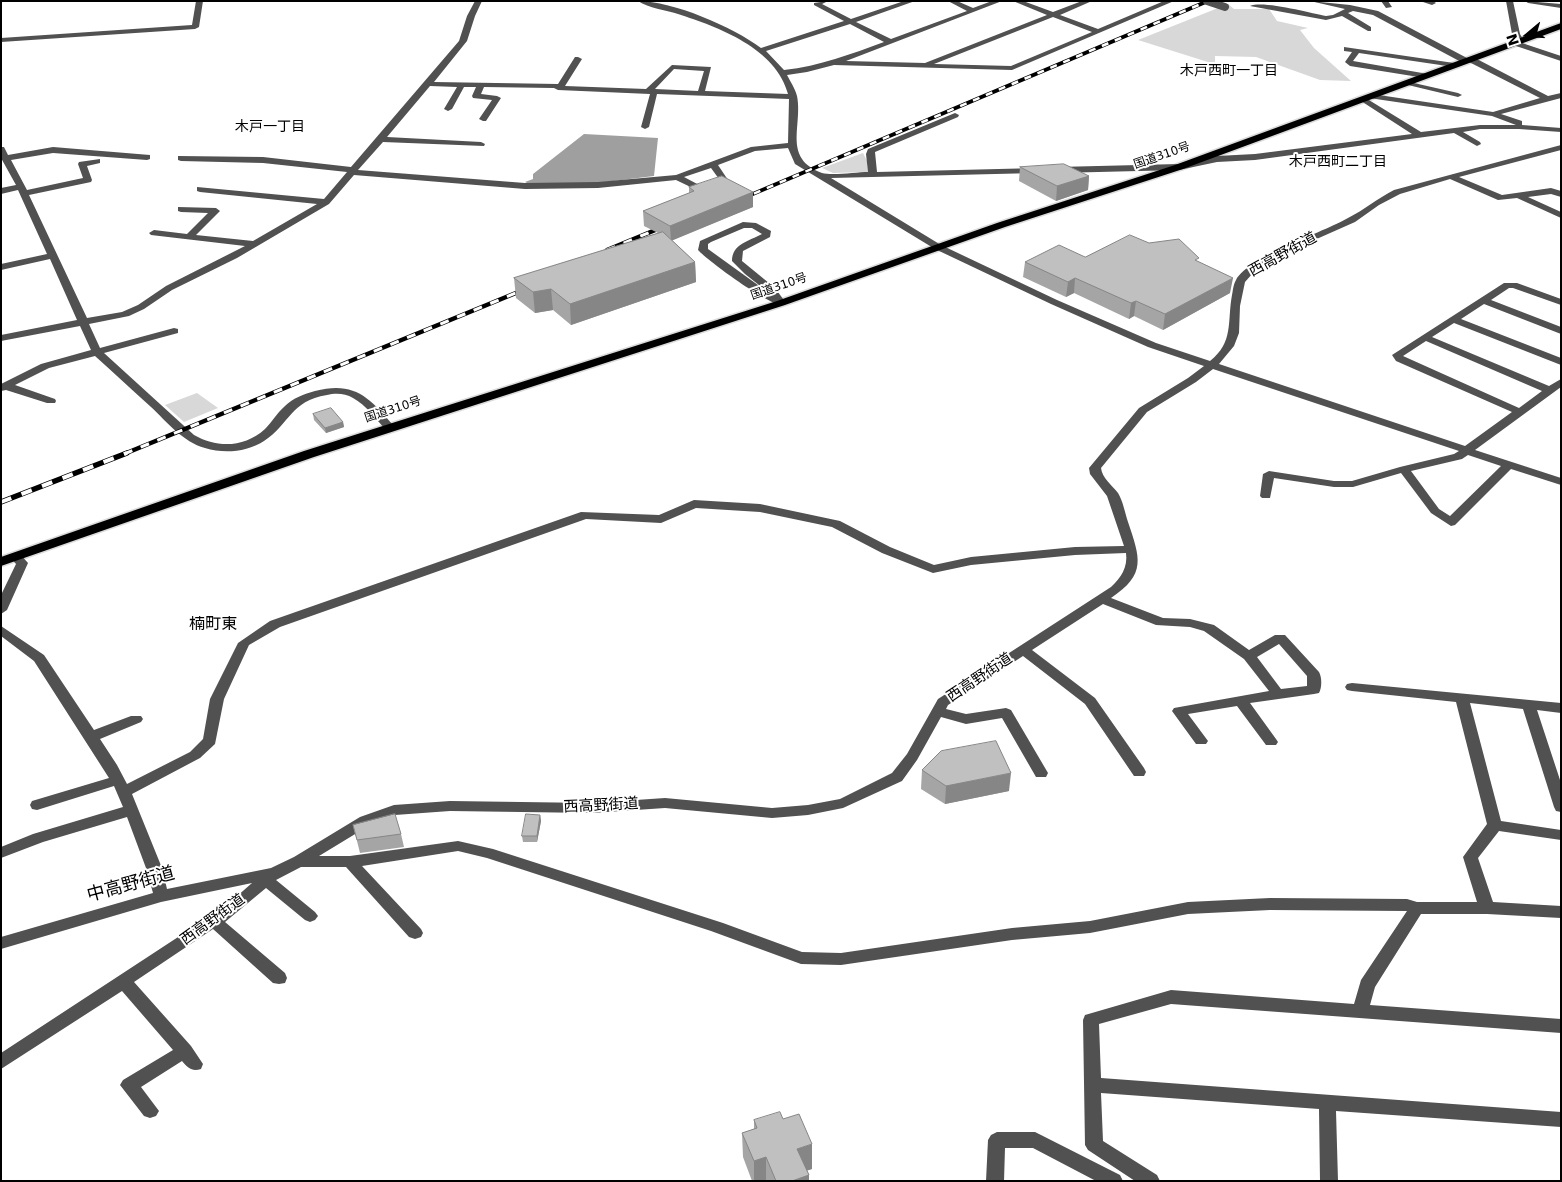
<!DOCTYPE html>
<html>
<head>
<meta charset="utf-8">
<style>
	body { margin:0 }
	#map { position:relative; width:1562px; height:1182px; overflow:hidden; background:#fff; font-family:"DejaVu Sans",sans-serif }
	canvas { display:block }
	.frame { position:absolute; inset:0; border:2px solid #000; pointer-events:none }
	.north { position:absolute; left:1502px; top:10px; width:50px; height:50px; -webkit-text-stroke:4px #fff; paint-order:stroke; rotate:252deg; font-size:14px; font-weight:700; line-height:20px; text-align:center; color:#000 }
	.north::after { content:''; display:block; margin:auto; width:18px; height:22px; background:#000; clip-path:polygon(50% 0,100% 100%,50% 72%,0 100%) }
</style>
</head>
<body>
<div id="map">
<canvas width="1562" height="1182"></canvas>
<div class="frame"></div>
<div class="north">N</div>
</div>
<script>
const g = document.querySelector('canvas').getContext('2d');
g.lineJoin = 'round';
function paint(path, color) {
  g.fillStyle = color;
  g.fill(path, 'evenodd');
}
function stroke(path, color, width, dash) {
  g.strokeStyle = color;
  g.lineWidth = width;
  g.lineCap = dash ? 'butt' : 'round';
  g.setLineDash(dash || []);
  g.stroke(path);
}
function drawText(font, color, halo, rows, align = 'center') {
  g.font = font + ' "DejaVu Sans","Noto Sans JP",sans-serif';
  g.lineWidth = 4;
  g.setLineDash([]);
  g.textBaseline = 'middle';
  g.strokeStyle = halo;
  g.fillStyle = color;
  for (const [text, x, y, turn = 0] of rows) {
    g.save();
    g.translate(x, y);
    g.rotate((+turn || 0) * Math.PI / 180);
    g.textAlign = isNaN(turn) ? turn : align;
    if (halo) g.strokeText(text, 0, 0);
    g.fillText(text, 0, 0);
    g.restore();
  }
}
const green = new Path2D(`
	M1228,4L1234,9H1269L1277,21L1308,28L1300,30L1314,48L1351,81L1320,80L1256,57L1215,56V63H1211L1138,40Z
	M863,153L867,161L868,172L833,173L822,168Z
	M197,393L218,408L184,422L165,405Z`);
const water = new Path2D(`
	M584,134L658,138L654,176L597,183L529,184L525,182L533,179V174Z`);
const minor = new Path2D(`
	M196,1H203L199,27L195,29L1,42V38L192,25Z
	M475,1H482L475,16L467,41L434,82L558,84L575,57H578L582,59L565,86L646,89L672,65L711,67L705,91L788,94C776,48 718,27 678,14C665,10 649,8 638,1C673,1 733,27 761,48L844,21L814,5V3L828,1L822,4L851,19L904,1H915L856,22L891,39L967,11L948,1H957L973,8L992,1H1002L846,61L925,63L1047,15L1013,1H1023L1053,12L1082,1H1092L1060,15L1098,29L1164,1H1174L1012,70L834,65L807,72L787,75C790,81 795,88 797,96C803,126 782,158 822,173C832,176 857,172 868,172L866,154L868,149L955,113L959,115L958,117L875,152L877,172L1039,168V172L1036,173L831,178L941,245L1057,300L1156,343L1210,361C1234,342 1227,322 1232,295C1233,291 1233,285 1236,280C1248,257 1324,232 1348,218C1364,210 1378,198 1394,190L1561,145V150L1459,177L1502,195L1551,188L1561,191V197L1551,194L1528,197L1561,212V218L1517,198L1498,200L1450,179L1400,194L1379,205L1355,222L1294,249L1253,273L1245,282L1240,306L1239,333L1234,346L1219,364L1465,446L1512,412L1396,361L1392,355L1504,283H1517L1561,299V305L1513,288H1509L1491,300L1561,327V334L1484,304L1461,319L1561,358V365L1454,323L1432,337L1549,386L1561,379V387L1475,450L1561,478V485L1511,469L1455,525L1451,526L1431,513L1401,473L1353,487H1334L1274,478L1270,498H1262L1260,496L1263,474L1269,471L1334,481H1352L1400,467L1454,454L1459,451L1213,369L1196,382L1147,412L1101,468C1102,478 1112,485 1118,493C1123,501 1125,513 1128,522C1140,558 1147,574 1111,598L1163,618L1190,619L1214,625L1249,650L1275,635H1285L1319,672C1322,677 1322,688 1319,693L1314,694L1250,703L1276,739L1278,742L1276,745H1266L1237,706L1188,714L1208,741L1206,744H1196L1172,711L1174,708L1269,691L1244,659L1204,631L1190,627L1156,625L1103,604L1032,650L1095,698L1144,768L1146,772L1144,776H1134L1085,704L1023,656L948,705L946,709L966,714L1006,708L1011,710L1048,773L1046,777H1036L1002,718L966,724L941,717L917,760L902,781L843,808L808,815L772,818L665,808L592,813L450,811L395,815L370,825L319,856H350L458,841L493,849L723,923L802,952L841,953L1012,928L1090,921L1188,902L1270,898L1407,899L1417,902H1477L1463,857L1487,824L1456,702L1352,691L1347,690L1345,687L1347,684L1352,683L1561,703V713L1537,710L1561,783V812L1556,811L1554,807L1523,709L1470,703L1501,821L1561,830V840L1499,831L1478,858L1493,902L1561,906V918L1487,914H1421L1375,987L1370,1005L1561,1019V1033L1171,1004L1099,1024L1101,1078L1561,1112V1127L1336,1111L1338,1181H1320L1319,1109L1101,1093L1103,1141L1157,1175L1160,1181H1135L1088,1150L1085,1145L1083,1020L1085,1015L1171,990L1354,1004L1361,980L1407,911L1270,910L1188,914L1090,933L1012,940L841,965L801,964L711,931L487,858L458,851L362,866L421,929L423,933L421,937L415,939L409,937L346,867H301L276,880L315,912L318,916L315,920L310,922L305,920L266,888L225,922L285,973L287,978L285,983L279,984L273,983L213,929L134,982L191,1046L203,1064L201,1069C192,1072 188,1068 182,1061L141,1087L159,1111L156,1116L150,1118L144,1116L120,1085L123,1080L173,1050L122,991L1,1069V1053L227,905L252,883L161,902L1,949V937L153,893L146,868L127,817L43,842L1,858V847L33,834L123,807L114,786L37,810L32,809L30,805L32,801L109,778L34,661L1,636V626L44,655L94,730L131,716H141L143,719L141,722L100,739L117,765L127,784L190,752L203,739L210,699L238,643L270,621L581,512L659,515L694,500L760,504L840,521L890,547L934,565L971,557L1075,547L1124,546L1107,496L1090,474L1089,468L1139,408L1188,378L1204,366L1148,347L1051,304L935,249L795,164L788,148L755,151L718,165L728,180L701,192L676,180L598,188L525,189L354,175L329,204L237,258L172,290L144,309L129,316L89,324L100,348L174,328L178,329V333L104,353L194,435C217,448 244,448 265,429C272,422 277,413 285,406C293,398 304,394 315,391C354,381 369,397 393,425L394,427L393,429H385C375,418 366,405 353,398C345,393 335,393 327,395C290,401 290,424 264,441C247,452 224,454 205,448C183,442 167,422 151,407C132,390 114,373 95,356L49,368L15,385L55,399L56,401L55,403H47L6,390L1,391V384L41,364L91,350L80,326L1,341V335L77,320L50,259L1,270V264L47,254L18,190L1,194V188L16,185L1,158V147H4L8,155L53,147L150,155V159L147,160L53,153L11,160L27,190L83,178L78,164L79,162L100,159V163L87,166L92,180L91,182L29,195L87,318L122,312L138,305L166,286L245,246L151,235L149,233L154,230L187,234L208,213L181,212L178,211V207L216,208L220,211L196,235L253,241L317,204L200,192L197,191V187L324,199L347,172L263,163L181,161L178,160V156L263,157L351,167L459,41L467,16ZM1053,17L1092,32L1011,66L934,64ZM850,24L884,42C851,54 820,66 784,70L766,51ZM674,69L704,71L698,91L655,89ZM430,86L457,87L444,109L448,111L452,109L464,87H476L472,96L473,98L492,100L479,119L483,121H486L501,98L497,96L481,94L484,87L554,88L558,90L650,94L641,127L645,129L649,127L657,94L789,99L788,143L751,147L676,175L598,182L525,183L358,170L383,142L484,146L485,144L481,142L387,137ZM711,168L719,179L701,186L684,177ZM1426,341L1542,391L1519,408L1403,356ZM1468,455L1501,466L1450,516L1439,509L1411,471L1462,459ZM696,508L760,512L832,527L882,553L933,573L971,565L1075,555L1126,553C1128,567 1121,578 1111,587L938,699L907,754L892,773L840,799L808,805L772,808L665,798L592,803L450,801L394,805L360,817L294,857L271,868L167,889L162,868L132,794L200,758L215,744L224,699L249,645L280,627L586,519L661,523ZM1279,644L1307,676V686L1281,689L1257,657Z
	M1310,1L1350,5L1378,11L1467,58L1473,57L1548,96L1561,93V98L1501,114L1522,121V125L1561,128V132L1519,129H1480L1463,132L1480,142L1481,144L1477,146L1454,133L1255,160L1217,162L1179,170L1058,173L1054,170L1058,167L1179,164L1217,156L1255,154L1412,134L1361,101V97H1364L1421,132L1480,125H1516L1492,116L1369,98L1368,96L1372,94L1493,112L1540,98L1469,62L1463,63L1373,15L1353,11L1348,13L1371,27V31H1368L1342,16L1326,20L1250,6C1263,0 1310,13 1326,16L1333,15L1345,9Z
	M1381,1H1388L1392,7L1386,8Z
	M1420,1H1433L1436,3L1432,5Z
	M1506,1H1513L1520,34L1524,41L1522,43L1561,56V61L1513,45V41H1516L1512,34Z
	M1525,1L1561,4V8L1528,3Z
	M1344,47L1454,63L1458,65L1454,67L1359,53L1353,61L1428,74V78H1425L1350,66L1345,62L1352,52L1344,51Z
	M1405,81L1458,93L1462,95L1458,97L1408,85H1405Z
	M743,222L756,223L771,231L770,237L743,251L742,261L775,288L786,303L784,305C772,308 708,261 698,250L700,241ZM744,228H752L762,234C749,241 732,244 732,261L745,274L769,293L708,249V244L711,242Z
	M16,553L20,554L28,563L7,610L1,614V595L16,564L10,557Z
	M997,1132H1035L1041,1135L1120,1175L1123,1181H1096L1033,1148H1005L1004,1181H986L988,1140L991,1135Z`);
const highway = new Path2D(`
	M1561,23V29L1183,169L1005,227L785,305L314,457L1,566V557L304,451L777,301L997,223L1175,165Z`);
const railFar2 = new Path2D(`
	M741,199L1208,1`);
const railFar1 = new Path2D(`
	M607,250L665,226
	M124,454L528,288`);
const rail = new Path2D(`
	M1,502L127,453`);
const minorBridge = new Path2D(`
	M1207,1L1225,7`);
const wall = new Path2D(`
	M1020,167L1089,176L1088,190L1056,201L1019,181Z
	M689,187L753,207L672,240L695,262L696,282L571,325L553,310L535,313L516,298L514,278L658,233L644,226L643,211L689,193Z
	M1149,243L1199,262L1230,293L1163,330L1134,316L1129,319L1074,293L1066,297L1023,277L1025,262L1085,257Z
	M313,414L343,422L344,427L326,433L314,420Z
	M922,770L1009,791L945,804L921,789Z
	M540,815L541,821L537,842H523L522,836Z
	M353,825L401,834L404,847L360,853Z
	M783,1119L812,1169L807,1170L809,1175V1181H752L743,1157L742,1133L754,1129V1120Z`);
const shadedWall = new Path2D(`
	M1089,176L1088,190L1056,201L1057,186Z
	M753,192V207L671,241L670,226Z
	M695,262L696,282L571,325L570,304Z
	M1075,278L1074,293L1066,297L1068,282Z
	M1233,278L1230,293L1163,330L1165,314Z
	M551,289L553,310L535,313L533,292Z
	M1136,301L1134,316L1129,319L1131,303Z
	M343,422L344,427L326,433L325,428Z
	M1011,773L1009,791L945,804L946,786Z
	M540,815L541,821L537,842V836Z
	M812,1144V1169L797,1174V1149Z
	M766,1157V1181H754V1161Z
	M809,1175V1181H792Z`);
const building = new Path2D(`
	M1064,164L1089,176L1057,186L1020,167Z
	M722,176L753,192L670,226L643,211L694,191L689,187Z
	M663,232L695,262L570,304L551,289L533,292L514,278Z
	M1130,235L1149,243L1179,239L1199,258L1195,260L1233,278L1165,314L1136,301L1131,303L1075,278L1068,282L1025,262L1059,245L1085,257Z
	M331,408L343,422L325,428L313,414Z
	M996,741L1011,773L946,786L922,770L941,751Z
	M395,814L401,834L357,840L353,825Z
	M526,814L540,815L537,836H522Z
	M780,1112L783,1119L799,1114L812,1144L797,1149L809,1175L792,1181H776L766,1157L754,1161L742,1133L757,1128L754,1120Z`);
const farStreetnames = [
	["国道310号",1162,156,-19],
	["国道310号",779,287,-19],
	["国道310号",393,410,-18]
];
const farNeighbourhoodnames = [
	["木戸西町一丁目",1229,71],
	["木戸一丁目",270,127],
	["木戸西町二丁目",1338,162]
];
const streetNames = [
	["西高野街道",1283,255,-29],
	["西高野街道",980,678,-34],
	["西高野街道",601,806,-3],
	["西高野街道",213,920,-36]
];
const neighbourhoodNames = [
	["楠町東",213,625]
];
const nearStreetnames = [
	["中高野街道",131,885,-15]
];
paint(green, '#d8d8d8');
paint(water, '#9f9f9f');
stroke(highway, '#dbdbdb', 3);
paint(minor, '#515151');
paint(highway, '#000');
stroke(railFar2, '#000', 4);
stroke(railFar1, '#000', 4.5);
stroke(rail, '#000', 5.5);
stroke(railFar2, '#fff', 2.5, [7]);
stroke(railFar1, '#fff', 3, [9]);
stroke(rail, '#fff', 4, [11]);
stroke(minorBridge, '#515151', 8);
paint(wall, '#a5a5a5');
paint(shadedWall, '#868686');
paint(building, '#c0c0c0');
stroke(building, '#868686', 1);
drawText('12px', '#000', '#fff', farStreetnames);
drawText('14px', '#000', '#fff', farNeighbourhoodnames);
drawText('15px', '#000', '#fff', streetNames);
drawText('16px', '#000', '#fff', neighbourhoodNames);
drawText('18px', '#000', '#fff', nearStreetnames);
</script>
</body>
</html>
